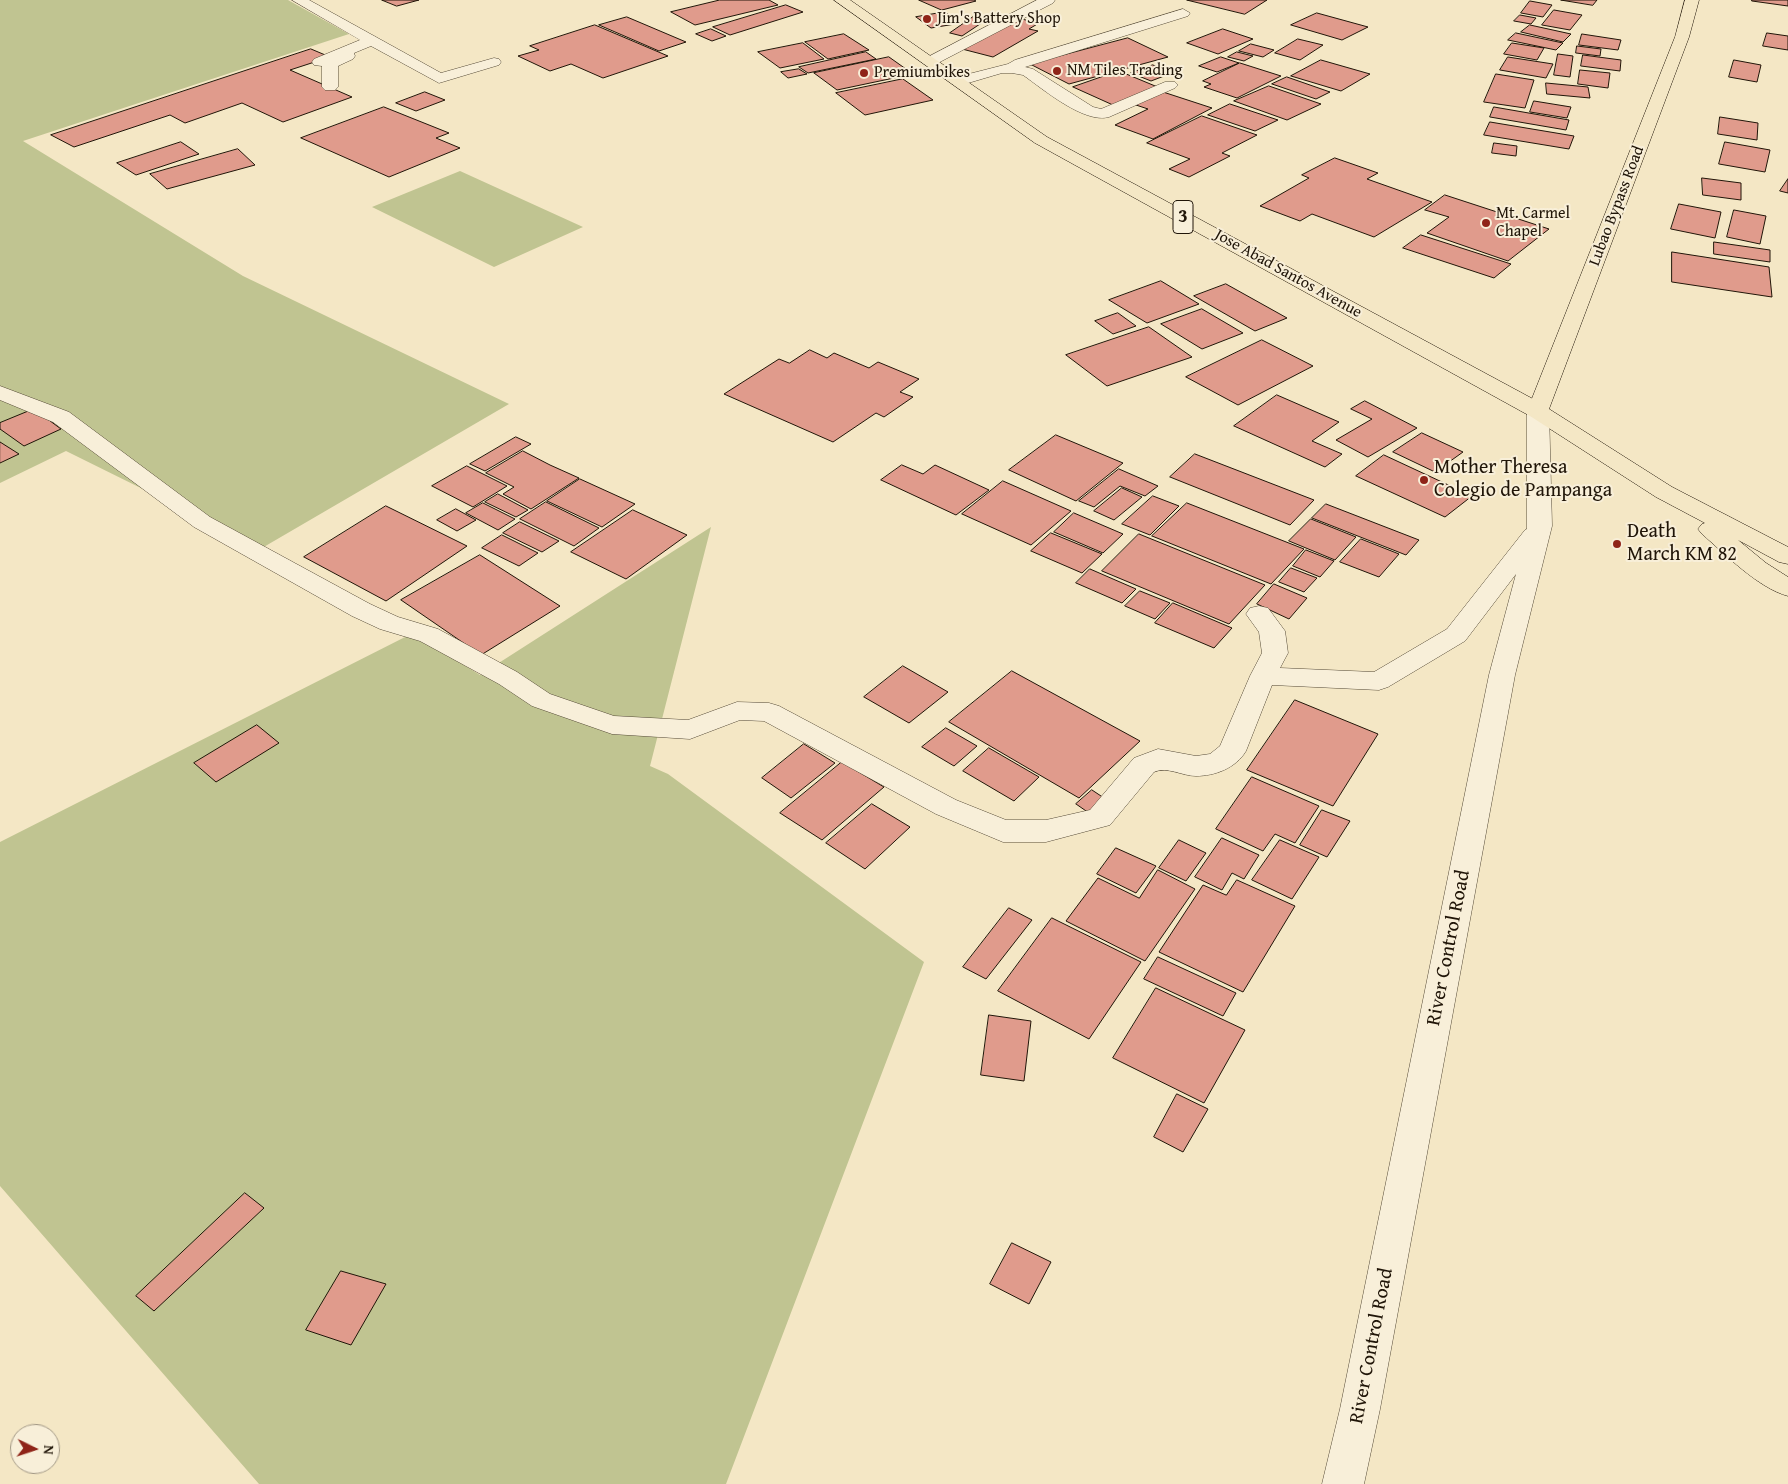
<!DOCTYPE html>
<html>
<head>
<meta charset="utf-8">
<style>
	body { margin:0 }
	#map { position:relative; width:1788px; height:1484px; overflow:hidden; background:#f4e7c5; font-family:"Gentium Book Plus",serif }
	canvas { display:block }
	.north { position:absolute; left:10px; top:1424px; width:50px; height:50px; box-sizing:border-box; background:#f8efd9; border:1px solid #a29885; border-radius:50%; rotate:94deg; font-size:14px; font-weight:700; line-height:20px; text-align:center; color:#201508 }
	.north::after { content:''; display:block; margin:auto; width:18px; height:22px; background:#8f2418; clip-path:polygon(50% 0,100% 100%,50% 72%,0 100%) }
</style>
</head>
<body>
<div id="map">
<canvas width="1788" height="1484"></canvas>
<div class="north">N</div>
</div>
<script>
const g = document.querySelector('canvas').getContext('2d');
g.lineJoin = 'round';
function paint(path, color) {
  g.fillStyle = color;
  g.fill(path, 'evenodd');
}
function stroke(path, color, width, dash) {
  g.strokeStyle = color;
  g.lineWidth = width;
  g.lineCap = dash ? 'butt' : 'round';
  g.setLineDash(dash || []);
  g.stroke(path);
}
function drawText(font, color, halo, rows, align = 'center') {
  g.font = font + ' "Gentium Book Plus",serif';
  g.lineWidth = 4;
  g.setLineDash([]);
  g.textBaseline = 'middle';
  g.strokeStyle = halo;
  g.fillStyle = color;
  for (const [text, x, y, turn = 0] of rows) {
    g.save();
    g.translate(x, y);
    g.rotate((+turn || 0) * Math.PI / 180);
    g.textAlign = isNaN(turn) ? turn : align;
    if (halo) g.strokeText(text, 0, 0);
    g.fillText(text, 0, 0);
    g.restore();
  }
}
const green = new Path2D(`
	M0,0H288L349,34L23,141L243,276L509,404L262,548L66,451L0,483Z
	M460,171L583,227L494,267L372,207Z
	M711,527L650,766L668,774L924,962L726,1484H259L0,1186V842L413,633L480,675Z`);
const building = new Path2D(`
	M382,0H419L397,6Z
	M720,0H769L778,5L695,25L671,12Z
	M919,0H974L976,1L942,10Z
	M1187,0H1267L1245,14Z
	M1561,0H1597L1593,5Z
	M1752,0H1788V6L1752,1Z
	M1530,1L1552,5L1543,17L1521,13Z
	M786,5L803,12L730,35L713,27Z
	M1554,10L1582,15L1570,30L1542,25Z
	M945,12L961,23L931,28L916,17Z
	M1317,13L1368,27L1342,40L1291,25Z
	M1520,15L1536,18L1531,24L1514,21Z
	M627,17L686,42L659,51L599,25Z
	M973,17L986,20L962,36L950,33Z
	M1017,18L1039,23L1029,29L1038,31L993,57L962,49Z
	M595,25L668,56L603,78L571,64L550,71L518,56L539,50L530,46Z
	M1530,25L1571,34L1563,42L1521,32Z
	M711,29L726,36L712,41L696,34Z
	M1223,29L1253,39L1218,54L1187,43Z
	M1516,33L1563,43L1556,50L1508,40Z
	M1767,33L1788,36V50L1763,46Z
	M844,34L869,50L828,59L805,42Z
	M1582,34L1621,40L1618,50L1579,45Z
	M1128,38L1168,57L1069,84L1030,64Z
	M1298,39L1323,45L1300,60L1275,53Z
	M803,43L824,59L780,68L758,52Z
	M1512,43L1544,48L1537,60L1504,54Z
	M1251,44L1274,50L1263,57L1239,51Z
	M1577,46L1601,49L1600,56L1576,53Z
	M311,49L330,57L290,70L352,97L283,122L242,103L185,123L170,115L74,147L51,135Z
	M866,52L876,59L808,73L799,67Z
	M1237,52L1253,56L1244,61L1228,57Z
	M1558,54L1573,56L1570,77L1554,75Z
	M1583,55L1621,60L1620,71L1581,66Z
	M889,57L913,74L837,90L814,73Z
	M1221,57L1239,63L1217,72L1199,66Z
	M1508,57L1553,64L1546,78L1500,70Z
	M1321,60L1370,74L1341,91L1291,76Z
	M1734,60L1761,65L1757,82L1729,77Z
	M1240,63L1281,76L1237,98L1204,87L1211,84L1203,81Z
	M1153,65L1172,73L1151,81L1131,73Z
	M799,69L807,74L788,78L781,72Z
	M1580,70L1610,73L1608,88L1578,84Z
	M1119,71L1160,88L1113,105L1073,87Z
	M1496,74L1534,80L1525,108L1484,102Z
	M1287,77L1330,92L1316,99L1272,84Z
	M903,79L933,100L865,115L836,93Z
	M1546,83L1588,87L1590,98L1547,94Z
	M1269,86L1321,104L1287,120L1234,101Z
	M1160,91L1212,108L1153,139L1115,125L1148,109L1133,104Z
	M425,92L445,100L416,111L396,103Z
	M1534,101L1571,107L1567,118L1530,112Z
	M1230,104L1278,120L1255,131L1208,115Z
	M384,107L449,133L436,138L460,148L389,177L301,138Z
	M1494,107L1569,120L1566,130L1490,117Z
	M1202,116L1257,135L1222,153L1230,156L1189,177L1169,169L1190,159L1147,143Z
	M1720,117L1758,123L1757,140L1718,134Z
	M1490,122L1574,136L1569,149L1484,135Z
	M181,142L199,154L136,175L117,163Z
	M1725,142L1770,150L1765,172L1719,164Z
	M1494,143L1517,146L1516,156L1492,153Z
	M238,149L255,165L167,189L150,174Z
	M1335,158L1378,173L1367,179L1432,202L1374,237L1312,214L1300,221L1260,206L1309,178L1302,175Z
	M1702,178L1741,183V200L1703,195Z
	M1788,179V193L1780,191Z
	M1445,195L1549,229L1508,261L1427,233L1449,217L1425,210Z
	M1679,204L1721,212L1715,238L1671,229Z
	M1734,210L1766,216L1760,244L1727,237Z
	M1421,235L1511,264L1494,278L1403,248Z
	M1714,242L1770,250V262L1714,254Z
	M1672,252L1769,267L1772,297L1672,282Z
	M1161,281L1199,304L1147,323L1109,300Z
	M1226,284L1287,318L1255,331L1194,296Z
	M1202,309L1243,333L1202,349L1161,324Z
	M1118,313L1136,326L1113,334L1095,321Z
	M1149,327L1192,357L1107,386L1066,355Z
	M1262,340L1313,366L1238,405L1186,377Z
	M810,350L827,358L834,353L869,368L878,362L919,379L900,392L913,397L884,417L876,413L833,442L724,394L779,359L789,363Z
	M1277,395L1339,422L1312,441L1342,454L1325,467L1234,426Z
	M1365,401L1417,428L1368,457L1336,440L1372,419L1351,409Z
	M34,409L61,429L24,446L0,429V423Z
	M1422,433L1463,452L1435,472L1393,452Z
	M1056,435L1123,463L1076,501L1009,470Z
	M516,437L531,444L485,471L470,464Z
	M0,442L19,454L0,463Z
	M523,451L550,465L579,478L531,509L503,494L514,487L486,473Z
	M1195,454L1314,500L1290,525L1170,477Z
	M1384,455L1472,496L1445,517L1356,476Z
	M902,465L923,474L935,465L989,490L956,515L881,480Z
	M467,466L507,486L473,507L432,486Z
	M1119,469L1158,486L1145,496L1120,486L1094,507L1079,501Z
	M580,479L635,504L602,527L547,501Z
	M1003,481L1071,511L1031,545L962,514Z
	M1122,488L1142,497L1114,520L1094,511Z
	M498,494L528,510L516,517L485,502Z
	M1153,496L1179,506L1150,535L1122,524Z
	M546,502L599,528L574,546L520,519Z
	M483,503L515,519L498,530L466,513Z
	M1187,503L1304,549L1271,584L1152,536Z
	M1326,504L1419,540L1406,555L1312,518Z
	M386,506L467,546L386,601L304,557Z
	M456,509L476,520L457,531L437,520Z
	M633,510L687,535L626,579L571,552Z
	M1074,513L1123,534L1103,553L1054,532Z
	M1311,519L1356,537L1335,560L1289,541Z
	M520,522L559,541L542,552L503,533Z
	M1051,533L1102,554L1082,573L1031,551Z
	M1139,534L1265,585L1229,624L1102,571Z
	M502,535L538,553L519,566L482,548Z
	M1361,539L1399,554L1379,577L1340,562Z
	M1306,550L1334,561L1320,577L1293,566Z
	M480,555L560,606L481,655L401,600Z
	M1291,568L1317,578L1304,592L1279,582Z
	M1090,569L1136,589L1122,603L1076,583Z
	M1274,584L1307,598L1289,619L1257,604Z
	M1140,591L1170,603L1155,619L1125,606Z
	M1173,603L1232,628L1214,648L1155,623Z
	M903,666L948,692L909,723L864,697Z
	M1012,671L1140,741L1079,798L949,722Z
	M1295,700L1378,734L1333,806L1247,770Z
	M257,725L279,743L216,782L194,763Z
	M946,728L977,746L954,766L922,747Z
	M804,744L835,763L791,798L762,778Z
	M989,748L1039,777L1014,801L963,771Z
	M842,762L884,787L822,840L780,813Z
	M1252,777L1319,806L1295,843L1275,834L1263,851L1216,829Z
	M1092,790L1104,798L1089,813L1076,804Z
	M872,804L910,827L865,869L826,843Z
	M1322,810L1350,821L1327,857L1300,845Z
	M1222,838L1259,855L1244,879L1232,873L1222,890L1195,877Z
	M1179,840L1206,853L1186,881L1159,868Z
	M1280,840L1319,857L1292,899L1252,880Z
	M1116,848L1156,866L1136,893L1097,874Z
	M1158,870L1195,889L1145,961L1066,921L1098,878L1139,898Z
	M1237,880L1295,906L1243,992L1159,952L1203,885L1226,895Z
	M1009,908L1032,920L986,979L963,967Z
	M1052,918L1141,962L1089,1039L998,991Z
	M1158,957L1236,993L1223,1016L1144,979Z
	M1156,988L1245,1030L1204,1103L1113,1058Z
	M989,1015L1031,1021L1024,1081L981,1075Z
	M1177,1094L1208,1109L1183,1152L1154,1137Z
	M245,1193L264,1208L154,1311L136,1296Z
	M1012,1243L1051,1262L1029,1304L990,1284Z
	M341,1271L386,1284L351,1345L306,1330Z`);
const minor = new Path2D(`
	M292,0H309L441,73L494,58L499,59L501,62L499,65L439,83L371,46L354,53L355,56L353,59L338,66V87L335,90H325L322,87V66L314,65L312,62L314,59L360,40Z
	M1037,0H1055L1053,3L936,64H926L924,61L926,58Z
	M1183,9L1190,13L1188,16L1025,67L1033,69L1093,107L1101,109L1165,82H1175L1178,85L1175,88L1109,117C1084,124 1043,89 1023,75L1012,73H1002L958,86L953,84L950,81L953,78L1008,64L1015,60Z
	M0,386L69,412L210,517L370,604L398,617L438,629L517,672L550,694L614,716L688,720L737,702L769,703L779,706L956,800L1006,820H1046L1090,810L1134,758L1158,749L1196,756L1210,754L1220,746L1250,676L1262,653L1259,632L1246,614L1250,608L1259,606L1268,608L1285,631L1288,653L1280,668L1374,672L1447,629L1525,530L1527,529V411L1530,406L1538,405L1546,406L1549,411L1552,526L1515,675L1380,1409L1364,1484H1322L1340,1409L1489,675L1516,574L1465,641L1388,687L1379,690L1272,685L1246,751C1236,768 1215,776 1196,776C1182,776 1167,766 1154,772L1110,825L1046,842H1003L936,814L764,721L740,720L690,739L612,734L532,706L499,684L420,641L380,629L352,616L194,527L53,422L0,400Z`);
const major = new Path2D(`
	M834,0H850L1047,137L1546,406L1549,411L1546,416L1538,417L1530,416L1035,143Z`);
const highway = new Path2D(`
	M1685,0H1699L1689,37L1549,409L1672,487L1788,547V564L1779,562L1738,540L1766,563L1788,577V596C1758,588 1725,554 1702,534L1698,529L1702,524L1705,523L1656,497L1530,416L1527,411L1675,37Z`);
const markers = [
	[927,19,5,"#8f2418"],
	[1057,71,5,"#8f2418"],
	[864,73,5,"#8f2418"],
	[1486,223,5,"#8f2418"],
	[1424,480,5,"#8f2418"],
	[1617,544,5,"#8f2418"]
];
const farPoinames = [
	["Jim's Battery Shop",937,19],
	["NM Tiles Trading",1067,71],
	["Premiumbikes",874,73],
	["Mt. Carmel",1496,214],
	["Chapel",1496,232]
];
const farStreetnames = [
	["Lubao Bypass Road",1617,206,-69],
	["Jose Abad Santos Avenue",1288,274,29]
];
const shields = [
	[1183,217,20]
];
const shieldNames = [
	["3",1183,217]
];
const poiNames = [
	["Mother Theresa",1434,468],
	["Colegio de Pampanga",1434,491],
	["Death",1627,532],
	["March KM 82",1627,555]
];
const streetNames = [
	["River Control Road",1449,948,-79],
	["River Control Road",1372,1346,-79]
];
paint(green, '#c0c491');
paint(building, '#e09b8c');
stroke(building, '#201508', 1);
stroke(minor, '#554a37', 1);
stroke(major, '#201508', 1);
stroke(highway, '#201508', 1);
paint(minor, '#f8efd9');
paint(major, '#f4e7c5');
paint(highway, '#f4e7c5');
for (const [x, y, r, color] of markers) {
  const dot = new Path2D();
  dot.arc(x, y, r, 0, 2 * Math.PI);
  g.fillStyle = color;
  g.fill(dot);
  stroke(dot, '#f8efd9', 2);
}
drawText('16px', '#201508', '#f8efd9', farPoinames, 'left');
drawText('16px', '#201508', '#f8efd9', farStreetnames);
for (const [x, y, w] of shields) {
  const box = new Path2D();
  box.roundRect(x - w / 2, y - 16.5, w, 33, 4);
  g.fillStyle = '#f8efd9';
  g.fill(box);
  stroke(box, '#201508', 1);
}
drawText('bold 19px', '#201508', null, shieldNames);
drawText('20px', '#201508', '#f8efd9', poiNames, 'left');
drawText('20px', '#201508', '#f8efd9', streetNames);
</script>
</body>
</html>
